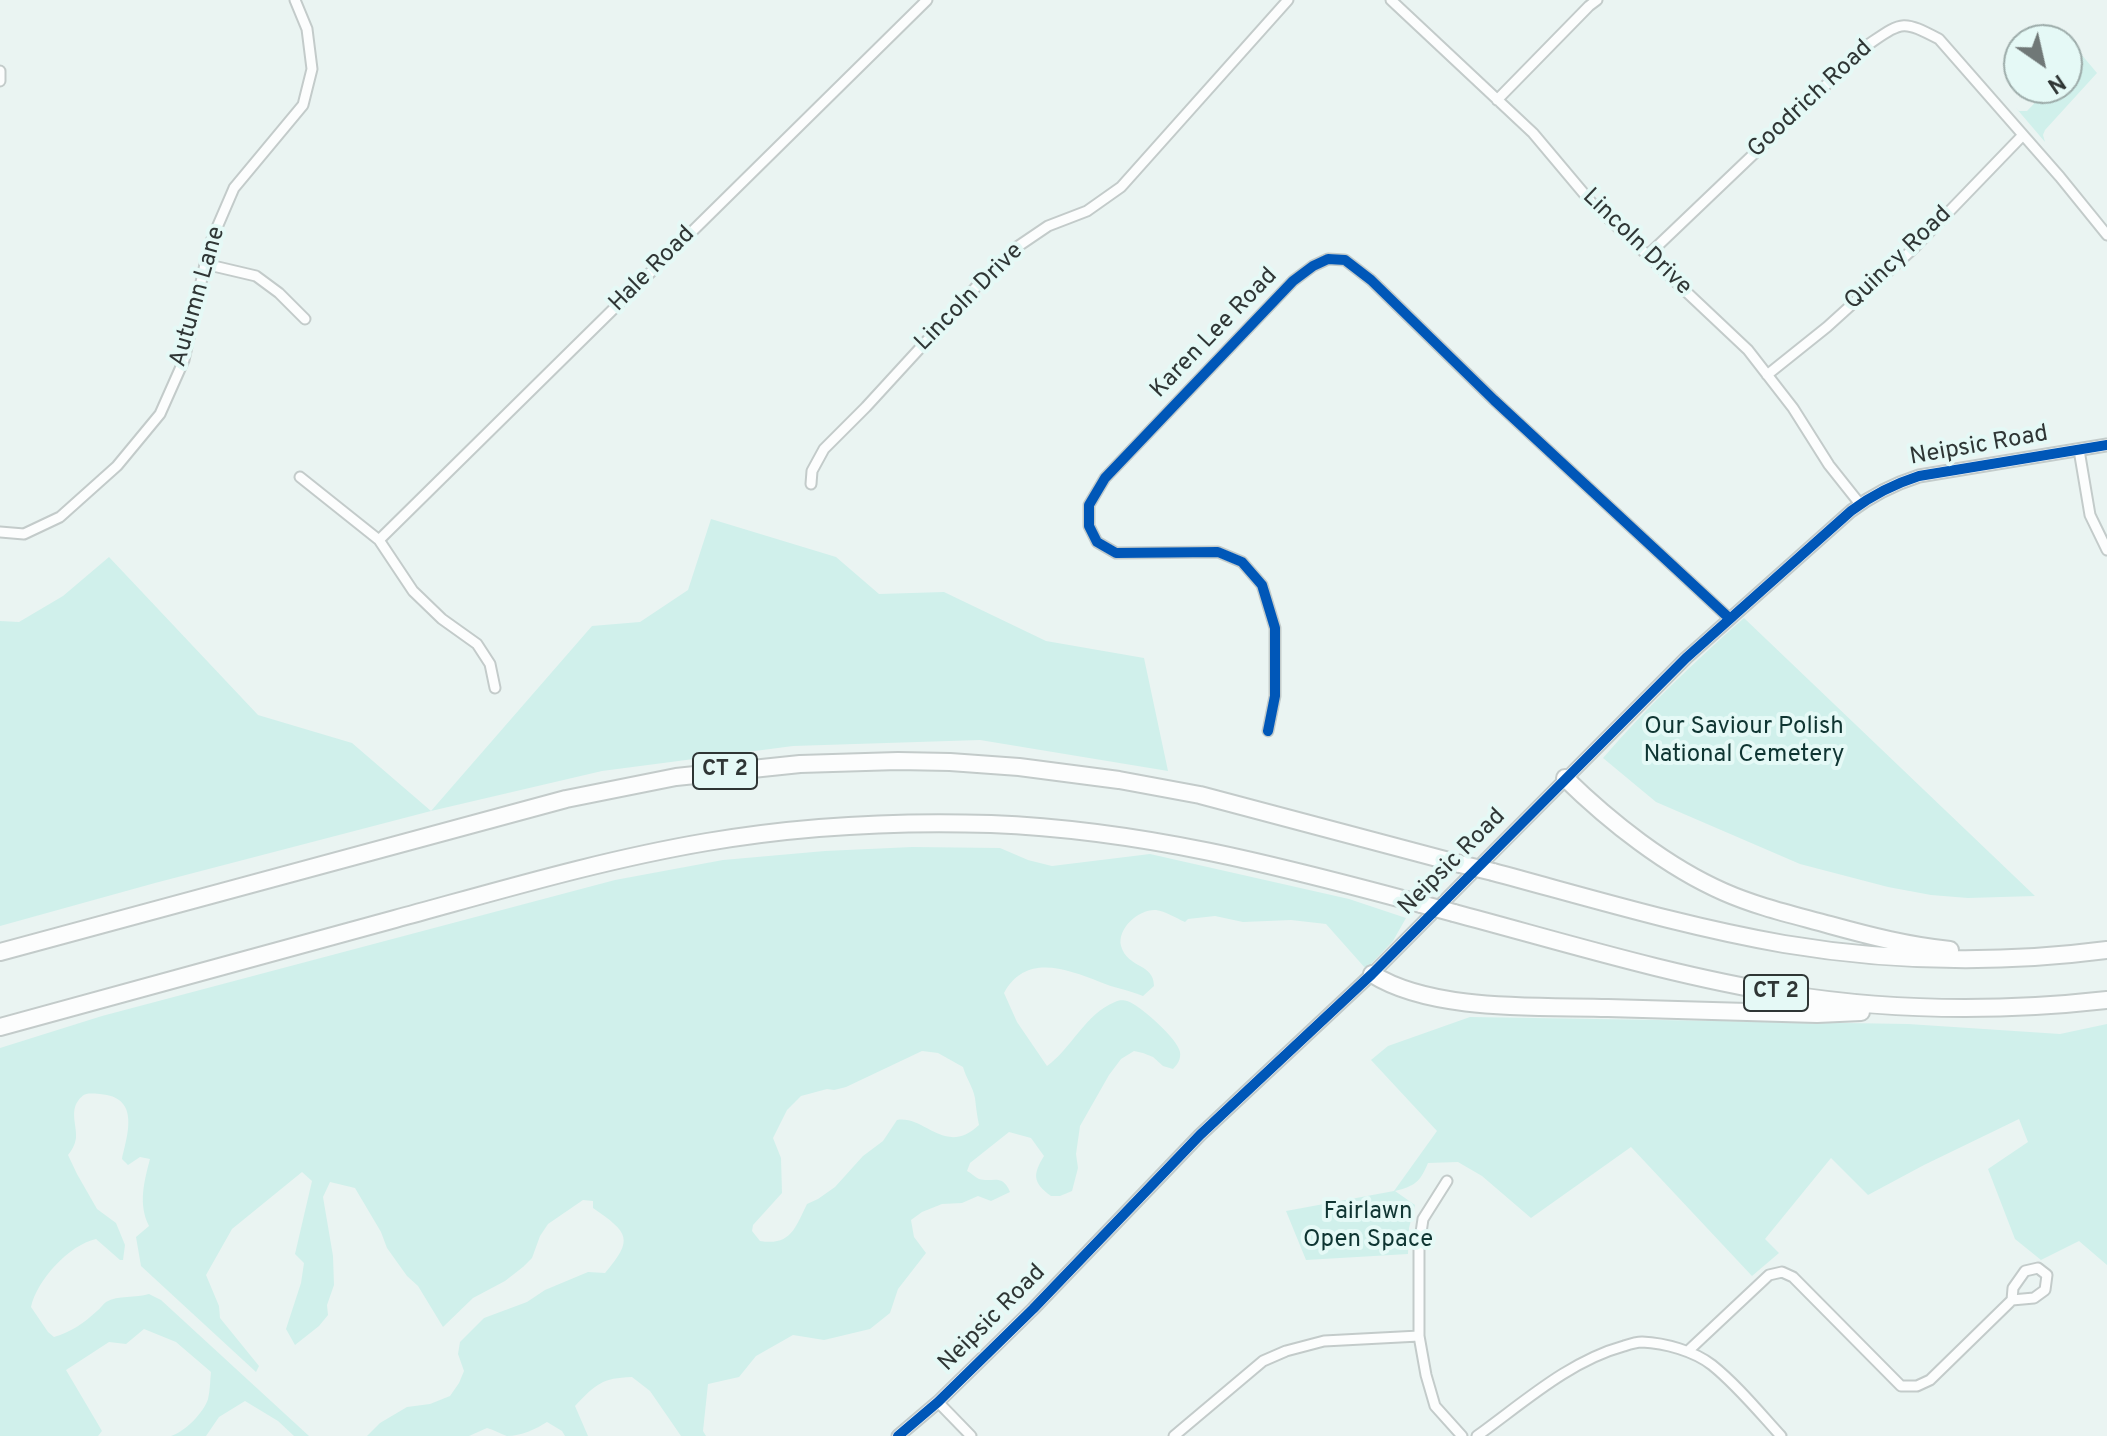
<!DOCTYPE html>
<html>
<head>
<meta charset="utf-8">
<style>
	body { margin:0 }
	#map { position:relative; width:2107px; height:1436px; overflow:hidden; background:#eaf4f2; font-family:Overpass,sans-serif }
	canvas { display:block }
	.north { position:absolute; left:2003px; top:24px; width:80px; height:80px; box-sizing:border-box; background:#e5f9f6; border:2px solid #9caba9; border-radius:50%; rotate:146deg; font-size:22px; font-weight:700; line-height:32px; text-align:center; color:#2f3635 }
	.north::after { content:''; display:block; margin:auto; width:28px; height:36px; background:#707877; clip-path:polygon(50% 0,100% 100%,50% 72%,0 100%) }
</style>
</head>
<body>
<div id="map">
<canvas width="2107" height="1436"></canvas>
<div class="north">N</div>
</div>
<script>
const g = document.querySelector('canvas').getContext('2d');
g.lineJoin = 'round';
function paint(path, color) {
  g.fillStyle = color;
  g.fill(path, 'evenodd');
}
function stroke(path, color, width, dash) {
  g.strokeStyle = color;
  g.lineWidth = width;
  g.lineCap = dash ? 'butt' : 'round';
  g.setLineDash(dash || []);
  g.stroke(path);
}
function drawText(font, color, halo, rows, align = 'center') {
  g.font = font + ' Overpass,sans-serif';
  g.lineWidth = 8;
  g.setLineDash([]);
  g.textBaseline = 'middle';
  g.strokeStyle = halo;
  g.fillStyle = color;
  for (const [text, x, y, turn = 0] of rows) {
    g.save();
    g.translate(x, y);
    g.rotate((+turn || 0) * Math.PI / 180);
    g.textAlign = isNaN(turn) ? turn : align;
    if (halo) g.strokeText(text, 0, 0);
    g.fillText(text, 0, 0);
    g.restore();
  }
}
const green = new Path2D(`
	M2081,54L2097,73L2045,130L2043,135L2045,142L2016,108L2019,111H2027L2049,88H2067V68Z
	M711,519L836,557L879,594L944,592L1046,641L1144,658L1168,771L980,740L793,746L602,771L431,811L155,883L0,926V621L19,622L63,596L109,557L258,715L352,743L431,811L592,626L640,622L688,590Z
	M1744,618L2035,896L1968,898L1931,895L1888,887L1800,864L1656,802L1603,758C1646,708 1694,662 1744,618Z
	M912,847L1000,848L1028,860L1052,866L1150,854L1349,899L1406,918L1393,941L1366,969L1326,924L1291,920L1243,922L1215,916L1188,919L1185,922C1176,918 1165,911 1156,910C1139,909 1117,928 1121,946C1128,969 1154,963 1154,986L1143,996C1129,990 1114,988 1100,982C1066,969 1026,953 1004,993L1017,1022L1047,1066C1072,1048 1085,1014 1115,1002C1118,1000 1124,1000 1127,1001C1140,1005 1178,1039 1180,1052C1181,1059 1178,1064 1173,1069L1163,1066L1153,1057L1143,1053L1134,1051L1121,1059L1109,1075L1080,1126L1076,1154L1078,1168L1072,1191L1060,1196H1051C1032,1182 1033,1174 1044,1156L1031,1138L1009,1132L970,1163L967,1171C971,1173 975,1177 979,1179C993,1183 1002,1173 1010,1192L991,1201L978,1196L962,1203L942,1204L922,1212L911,1220L914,1237L926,1253L898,1289L890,1313L870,1329L824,1340L793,1335L756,1356L739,1377L708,1384L703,1431L706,1436H681L650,1391L632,1377C602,1378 596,1384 575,1406L588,1436H565L562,1431L547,1422C536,1429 521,1436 507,1436C501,1434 494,1430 487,1428L469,1436H367L380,1423L407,1407L430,1404L450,1396L459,1383L464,1371L458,1354L460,1342L484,1318L527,1302L545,1290L588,1272L605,1273C634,1239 629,1233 593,1208V1201L583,1200L548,1224L540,1236L532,1258L523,1267L505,1281L473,1298L443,1327L418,1286L407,1276L387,1248L381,1232L355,1188L330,1182L323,1197L333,1256L334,1285L327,1305L328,1315L319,1326L295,1345L286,1329L301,1283L304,1263L295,1254L312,1181L302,1172L232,1229L206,1275L219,1306L220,1318L259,1366L256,1372L141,1266L136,1237L149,1226C138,1204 144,1182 150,1159L140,1157L128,1165L122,1159C128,1133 140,1097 100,1094C90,1094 85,1091 78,1101C70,1112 77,1126 76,1138C75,1145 72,1150 68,1155L77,1174L97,1209L116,1223L125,1245L123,1260H120L96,1239C69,1245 37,1280 31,1307L48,1332L54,1337C71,1332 84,1323 97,1311C100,1309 103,1304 106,1302C118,1295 136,1298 149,1294L161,1300L309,1436H294L278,1421L245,1401L219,1417L206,1436H171C185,1432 204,1412 208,1399C210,1391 210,1381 211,1372L176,1342L144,1329L126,1344L109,1342L66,1370L102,1431L98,1436H0V1048L102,1016L615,880L723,860L825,851ZM922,1051L938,1053L963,1067C966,1078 973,1087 975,1098C976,1107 977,1116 979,1125C945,1157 925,1115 897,1120L883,1141L863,1156L835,1187L818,1199L807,1204C795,1228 791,1246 760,1241L752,1231L753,1225L782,1193L781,1158L773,1138L787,1110L801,1096L827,1089L834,1090L846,1087Z
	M1470,1017L1908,1024L2060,1034L2107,1024V1265L2079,1241L2041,1260L2015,1239L1988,1169L2028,1142L2019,1119L1924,1165L1868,1195L1831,1158L1765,1239L1779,1253L1752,1276L1631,1147L1531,1218L1482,1176L1458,1162L1428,1163C1420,1182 1415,1186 1395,1191L1415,1205L1409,1228L1408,1254L1306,1260L1286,1211L1394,1191L1437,1131L1371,1060L1388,1046Z`);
const minor = new Path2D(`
	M1391,0L1533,133L1591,202L1748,350L1793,408L1829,465L1860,504
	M0,71V81
	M1497,100L1589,6L1597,0
	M1648,255L1869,44C1903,21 1902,20 1939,39L2060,177L2107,235
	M205,264L256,276L279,293L305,319
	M1767,375L1827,327L1912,250L2023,135
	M2079,450L2090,515L2107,550
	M300,477L379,540L413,591L442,619L477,644L490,664L495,688
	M811,484L812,471L824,449L866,407L977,286L1017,247L1048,226L1087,211L1121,187L1288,0
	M0,532L24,534L60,517L117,466L160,414L184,360L209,246L234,188L303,105L312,69L307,29L295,0
	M379,540L927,0
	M1268,731L1275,696V628L1262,585L1242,562L1218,552L1116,553L1097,542L1089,526V505L1105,478L1293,281L1313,266L1328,259L1345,260L1371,280L1494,400L1729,618
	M1447,1181L1423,1219L1419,1246V1336L1426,1375L1435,1406L1462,1436
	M1688,1351L1769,1275L1782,1272L1793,1277L1901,1386H1917L1930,1380L2012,1300L2034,1298L2045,1290L2047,1275L2038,1268L2025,1271L2013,1288L2012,1300
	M938,1402L971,1436
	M1174,1436L1263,1361L1286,1351L1324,1341L1419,1336
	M1477,1436C1523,1403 1569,1361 1624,1346C1630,1344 1637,1342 1642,1342C1665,1343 1694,1351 1712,1365C1737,1385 1759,1412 1781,1436`);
const tertiary = new Path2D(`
	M898,1436L938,1402L1033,1309L1200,1135L1372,974L1686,658L1851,511C1872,495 1894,484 1919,476L2107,445`);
const motorway = new Path2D(`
	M1565,778C1610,822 1667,867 1724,892C1758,907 1794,915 1830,925C1870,936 1909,946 1950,950
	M1493,872C1590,898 1686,927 1784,944C1891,962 2000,964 2107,950
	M1454,913C1563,942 1673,976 1785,994C1891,1011 2000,1012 2107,1000
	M0,952L566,799L676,777L800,764L898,761L950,762L1019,767L1119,780L1200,795L1460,864
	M1372,974C1432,1012 1538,1006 1608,1008C1677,1010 1747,1012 1817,1014L1861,1012
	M0,1027C132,991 263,955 395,919C498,891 601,860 707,842C800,826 896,821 991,824C1142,830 1276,865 1421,904`);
const motorwayBridge = new Path2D(`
	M1460,864L1493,872
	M1421,904L1454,913`);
const cycleway = new Path2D(`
	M1268,731L1275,696V628L1262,585L1242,562L1218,552L1116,553L1097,542L1089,526V505L1105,478L1293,281L1313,266L1328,259L1345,260L1371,280L1494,400L1729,618
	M898,1436L938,1402L1033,1309L1200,1135L1372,974L1686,658L1851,511C1872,495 1894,484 1919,476L2107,445`);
const shields = [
	[725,771,64],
	[1776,993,64]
];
const shieldNames = [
	["CT 2",725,771],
	["CT 2",1776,993]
];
const streetNames = [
	["Goodrich Road",1811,100,-43],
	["Lincoln Drive",1636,243,44],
	["Quincy Road",1899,259,-44],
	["Hale Road",653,270,-45],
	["Autumn Lane",199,297,-74],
	["Lincoln Drive",970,298,-45],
	["Karen Lee Road",1215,334,-46],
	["Neipsic Road",1979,447,-10],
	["Neipsic Road",1453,863,-45],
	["Neipsic Road",993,1319,-45]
];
const parkNames = [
	["Our Saviour Polish",1744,728],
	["National Cemetery",1744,756],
	["Fairlawn",1368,1213],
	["Open Space",1368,1241]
];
paint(green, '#d0f0eb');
stroke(minor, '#c3cbca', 13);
stroke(tertiary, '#c3cbca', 15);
stroke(motorway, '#c3cbca', 20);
stroke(minor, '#fcfdfd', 9);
stroke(tertiary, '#fcfdfd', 11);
stroke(motorway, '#fcfdfd', 16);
stroke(motorwayBridge, '#c3cbca', 20, []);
stroke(motorwayBridge, '#fcfdfd', 16);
stroke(cycleway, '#0057b8', 10);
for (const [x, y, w] of shields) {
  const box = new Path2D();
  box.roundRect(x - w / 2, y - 18, w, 36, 6);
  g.fillStyle = '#e5f9f6';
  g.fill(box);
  stroke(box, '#2f3635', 2);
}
drawText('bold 22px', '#2f3635', null, shieldNames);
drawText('24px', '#2f3635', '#e5f9f6', streetNames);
drawText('24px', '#0f3532', '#e5f9f6', parkNames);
</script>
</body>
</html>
